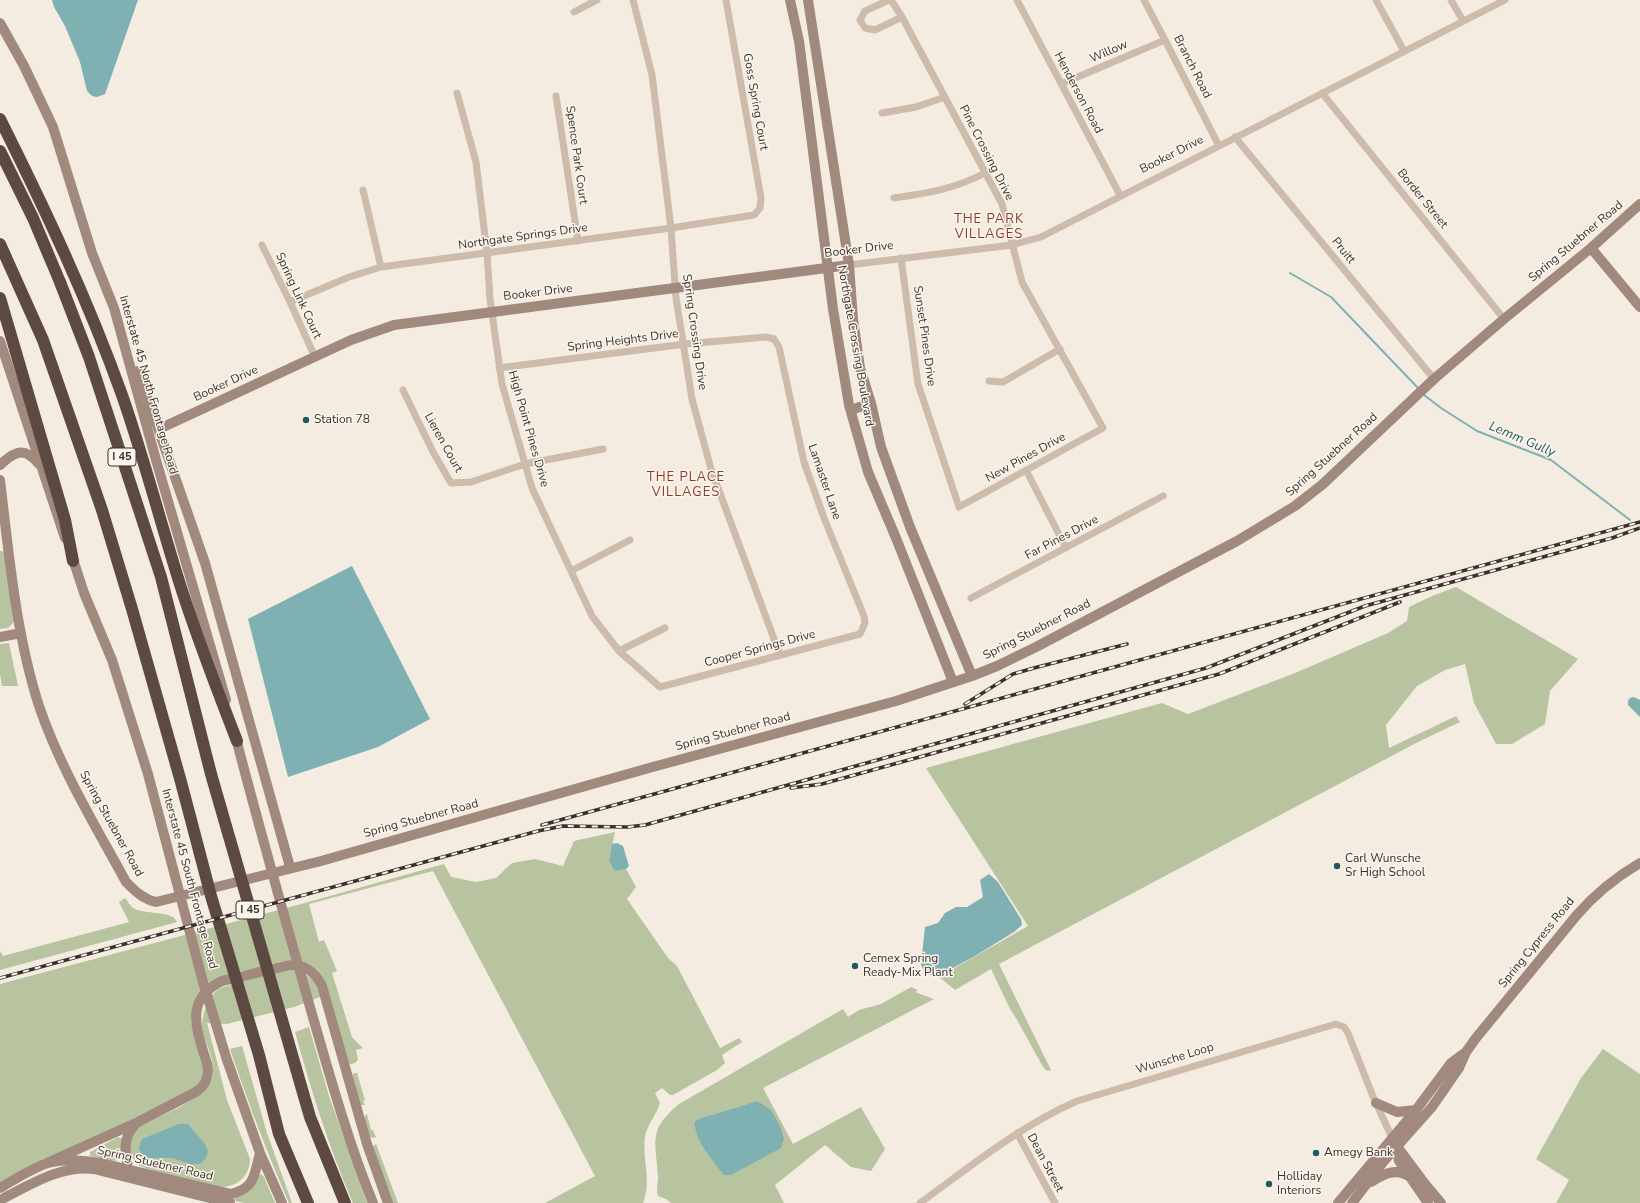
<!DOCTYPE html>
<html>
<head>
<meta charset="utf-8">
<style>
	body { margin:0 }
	canvas { display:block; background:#f4ebe1 }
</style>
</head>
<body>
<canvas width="1640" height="1203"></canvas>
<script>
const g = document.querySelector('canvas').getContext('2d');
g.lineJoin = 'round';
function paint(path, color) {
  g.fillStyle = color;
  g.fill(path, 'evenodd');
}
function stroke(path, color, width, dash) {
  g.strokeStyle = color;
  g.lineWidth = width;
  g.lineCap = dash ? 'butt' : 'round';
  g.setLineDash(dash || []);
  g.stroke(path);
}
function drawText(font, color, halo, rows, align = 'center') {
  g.font = font + ' "Nunito Sans",sans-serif';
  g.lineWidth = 3;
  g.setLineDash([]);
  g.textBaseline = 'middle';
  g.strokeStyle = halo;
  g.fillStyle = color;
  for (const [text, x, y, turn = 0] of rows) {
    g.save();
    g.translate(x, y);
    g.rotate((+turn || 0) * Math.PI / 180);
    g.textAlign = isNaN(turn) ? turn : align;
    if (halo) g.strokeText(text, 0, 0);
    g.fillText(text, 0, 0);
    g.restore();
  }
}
const green = new Path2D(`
	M0,551H2L6,555L15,621L8,628L0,629Z
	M1456,587L1578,659L1550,691L1545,724L1512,744H1496L1474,703L1465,664L1445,670L1417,686L1386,725L1389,748L1456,716L1460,722L1418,742L999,964L1051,1070L1047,1071L1043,1067L1016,1018L1010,1009L991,969L955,990L939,977L1028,926L926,768L1162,703L1188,714L1295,673L1388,633L1407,621L1409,607L1432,596Z
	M9,643L18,686H2L0,674V644Z
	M615,832L609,861L614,871L626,869L636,887L627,899L668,958L677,966L720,1048L739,1038L742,1042L722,1055L725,1063L717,1070L673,1095H670L662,1088L655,1093L660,1103C657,1115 647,1124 645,1137C642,1160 652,1181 643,1203H545L595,1176L433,871L309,904L319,942L324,940L337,971L332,973L352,1037L363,1048L356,1050L358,1060L355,1063L351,1064L348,1063L317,971C307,963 297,959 284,961L221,979L192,1016L191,1020L204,1066C205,1076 201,1081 193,1089L116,1129L0,1183V984L305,903L444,864L451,877L476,882L496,878L512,863L535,859L563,866L574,841Z
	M125,898C128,901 130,906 133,908C144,915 173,910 177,922L0,970V951L3,956L129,922L119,902Z
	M291,968C309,976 315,977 320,997L294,1007L227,1024L207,1023L227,1100L250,1159C250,1174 240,1185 224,1187C215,1188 152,1171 142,1167C138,1165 134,1161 132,1157C128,1148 131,1135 137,1128C140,1125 147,1123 151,1121C168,1112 212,1096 213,1073C214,1043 191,1033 209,1001C213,994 215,990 223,987Z
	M911,987L918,990L915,992L934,999L763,1088L793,1144L861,1107L885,1149L871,1171L851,1167L825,1145L775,1185L784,1203H671L666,1199L658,1196C656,1190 658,1184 658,1177C656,1142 647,1130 679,1104L843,1009L848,1017L859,1010L881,1004ZM757,1101L724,1174L694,1122L698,1119Z
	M309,1027L329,1096L367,1203H353C329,1148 311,1090 295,1032Z
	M242,1046L267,1133L292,1203H289C268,1155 249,1105 232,1055L230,1049Z
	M1603,1049L1640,1074V1203H1556L1569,1180L1536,1159L1581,1078Z
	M354,1073H357L365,1100L363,1101L365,1105H360L352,1076Z
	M367,1114L371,1130H373L376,1138L369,1137L363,1118Z
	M118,1137L123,1139L122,1158C114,1165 99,1157 90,1156V1152Z
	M376,1144L398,1203H390L372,1147Z
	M261,1174L264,1177L275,1203H244L230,1200Z`);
const water = new Path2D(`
	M52,0H138L105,94L97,97L92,96L87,91L80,62L65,26L54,7Z
	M352,566L430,719L378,747L288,777L248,619Z
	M1634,697L1640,700V717L1628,705V701L1630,698Z
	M617,843L623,846L629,866L626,869L614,871L609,861L612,844Z
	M989,874L998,882L1021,919L1022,925L1014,932L975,956L938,976L925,974L921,964L925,927L938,923L945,913L956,907H967L983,897L980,880Z
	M757,1101L771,1110L780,1126L784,1139L781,1148L731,1175H724C711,1158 697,1144 694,1122L698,1119Z
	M179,1124H188L205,1144L208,1151L206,1158L200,1164H191L172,1158H142L139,1147L142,1139Z`);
const stream = new Path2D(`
	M1290,273L1331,297L1418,388
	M1424,395L1441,408L1477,431L1551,460L1630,520`);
const street = new Path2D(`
	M633,0L652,75L671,228L676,298L692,399L711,469L780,655
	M889,0L865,11L860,20L865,28L875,30L902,17
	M891,0L902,17L1002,204L1022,282L1103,428L959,507L918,384L901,258
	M1017,0L1120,195
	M1144,0L1165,40L1219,146
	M1376,0L1404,51
	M1451,0L1463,21
	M574,12L597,0
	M1061,84L1165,40
	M457,93L476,162L487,253L490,299L502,384L532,488L592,616L619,651L660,687L860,634L865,623L864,616L824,518L804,462L779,347L774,339L766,337L685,344L499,368
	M1322,93L1504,319
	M556,96L578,241
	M882,113L916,107L945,97
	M1235,137L1434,379
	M363,190L381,267
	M894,198C929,193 954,189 985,173
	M262,245L290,302L315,357
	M849,265L1012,245L1041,237L1505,0
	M290,302L349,277L381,267L671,228L754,215L760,208L761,198L726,0
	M989,381L1003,382L1060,349
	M403,390L433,452L451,483L471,482L525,464L603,449
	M1026,470L1066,548
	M571,571L630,540
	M971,598L1163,496
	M619,651L665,628
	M1017,1133L1055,1203
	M920,1203C971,1166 1020,1126 1077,1101L1336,1024L1344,1027L1348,1033L1372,1094L1392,1138`);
const secondary = new Path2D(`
	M790,0L799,41L833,309L849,405L868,472L896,538L953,682
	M808,0L849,265L853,319L860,368L871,403L881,447L910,527L972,676
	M0,23L24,66L53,127L92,253L114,308L156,460L226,700
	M1591,248L1640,307
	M0,341L65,538
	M138,371L205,563L290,867
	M851,410L871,403
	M159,429L351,340L394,325L849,265
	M0,465C16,450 25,447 39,464
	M0,480C9,555 16,635 39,706C60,768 95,825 126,882C135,891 143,899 156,902L321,861L649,768L896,701L972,676L997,666L1036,647L1237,541L1295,506L1323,484L1434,379L1504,319L1591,248L1640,204
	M71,553L84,593L112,660L148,774L203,982L226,1057L260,1153L282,1203
	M0,637L21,633
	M235,735C259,826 284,916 310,1007C329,1073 347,1139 373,1203
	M1376,1103L1397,1112L1416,1110
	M1393,1141L1425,1184L1441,1203
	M1397,1147L1399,1161L1428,1203
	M47,1163L138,1122L194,1093C199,1090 204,1086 206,1080C210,1071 207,1063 204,1054C195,1025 187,999 220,982C226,979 234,979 241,977C255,973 270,970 285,966C303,962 315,972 322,986L367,1144L388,1203
	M129,1176C127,1156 120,1140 135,1125
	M1371,1182C1382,1175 1394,1168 1407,1175
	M0,1188C14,1180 32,1168 48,1163C65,1158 84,1161 101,1163L231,1194C256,1188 254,1174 260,1153
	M0,1200C30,1185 60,1165 94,1169L230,1203
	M1338,1203L1416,1110L1451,1063L1466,1052
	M1352,1203L1384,1161L1432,1107L1459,1068L1466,1052L1476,1038L1576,916C1594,895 1616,877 1640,863`);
const highway = new Path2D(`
	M0,119C45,209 88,300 122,395C143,455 159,517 178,578C195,633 216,687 237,741
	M0,151L33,218L60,282L89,357L161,577L211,774L310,1117L345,1203
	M0,244L43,340L102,510L132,609L181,782L211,896L259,1055L279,1134L308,1203
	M0,298L65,520L73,561`);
const rail = new Path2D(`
	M965,704L1013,674L1034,668L1127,644
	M791,788L822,784L1219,674L1400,602
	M542,825L1640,522
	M0,978L538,831L563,826L627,827L645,825L1206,668L1365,606L1612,538L1640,528`);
const markers = [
	[306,420,4,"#1f5a5e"],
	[1337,866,4,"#1f5a5e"],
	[855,966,4,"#1f5a5e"],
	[1316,1153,4,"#1f5a5e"],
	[1269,1184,4,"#1f5a5e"]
];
const shields = [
	[122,457,28],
	[250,910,28]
];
const shieldNames = [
	["I 45",122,457],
	["I 45",250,910]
];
const streetNames = [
	["Willow",1109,52,-23],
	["Branch Road",1192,67,63],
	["Henderson Road",1078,93,62],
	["Goss Spring Court",755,102,80],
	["Pine Crossing Drive",986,153,63],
	["Spence Park Court",576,155,82],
	["Booker Drive",1172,155,-27],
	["Border Street",1422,199,51],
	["Northgate Springs Drive",523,237,-8],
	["Spring Stuebner Road",1576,242,-40],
	["Booker Drive",859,250,-7],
	["Pruitt",1343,251,51],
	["Booker Drive",538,293,-7],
	["Spring Link Court",298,296,65],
	["Spring Crossing Drive",694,332,82],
	["Sunset Pines Drive",924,336,82],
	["Spring Heights Drive",623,341,-7],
	["Northgate Crossing Boulevard",855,346,80],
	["Booker Drive",226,384,-25],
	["Interstate 45 North Frontage Road",148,385,74],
	["High Point Pines Drive",528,429,74],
	["Lieren Court",443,443,61],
	["Spring Stuebner Road",1332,455,-42],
	["New Pines Drive",1026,458,-29],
	["Lamaster Lane",824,482,71],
	["Far Pines Drive",1062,538,-28],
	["Spring Stuebner Road",1037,630,-27],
	["Cooper Springs Drive",760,649,-15],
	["Spring Stuebner Road",733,732,-15],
	["Spring Stuebner Road",421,819,-15],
	["Spring Stuebner Road",111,824,61],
	["Interstate 45 South Frontage Road",189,879,75],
	["Spring Cypress Road",1537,943,-51],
	["Wunsche Loop",1175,1059,-17],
	["Dean Street",1045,1163,62],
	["Spring Stuebner Road",155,1164,13]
];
const poiNames = [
	["Station 78",314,420],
	["Carl Wunsche",1345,859],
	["Sr High School",1345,873],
	["Cemex Spring",863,959],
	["Ready-Mix Plant",863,973],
	["Amegy Bank",1324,1153],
	["Holliday",1277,1177],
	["Interiors",1277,1191]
];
const neighbourhoodNames = [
	["THE PARK",989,220],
	["VILLAGES",989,235],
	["THE PLACE",686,478],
	["VILLAGES",686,493]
];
const waterNames = [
	["Lemm Gully",1522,440,23]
];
paint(green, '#b8c4a0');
paint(water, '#7fb0b2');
stroke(stream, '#7fb0b2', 2);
stroke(street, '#cdbbac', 7);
stroke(secondary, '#a18a7d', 10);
stroke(highway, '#5c4a42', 12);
stroke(rail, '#3b302b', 3.5);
stroke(rail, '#fbf5ee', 2, [6]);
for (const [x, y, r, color] of markers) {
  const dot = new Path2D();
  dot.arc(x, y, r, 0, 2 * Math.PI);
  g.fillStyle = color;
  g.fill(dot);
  stroke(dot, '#fbf5ee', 1.5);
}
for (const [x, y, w] of shields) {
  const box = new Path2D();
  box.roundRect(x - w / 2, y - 9, w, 18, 3);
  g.fillStyle = '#fbf5ee';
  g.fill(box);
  stroke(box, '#3b302b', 1);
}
drawText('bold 11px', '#3b302b', null, shieldNames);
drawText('12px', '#3b302b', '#fbf5ee', streetNames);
drawText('12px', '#3b302b', '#fbf5ee', poiNames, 'left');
g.letterSpacing = '1px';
drawText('13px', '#8c3b22', '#fbf5ee', neighbourhoodNames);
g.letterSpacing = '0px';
drawText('italic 13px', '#1f5a5e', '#fbf5ee', waterNames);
</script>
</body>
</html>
